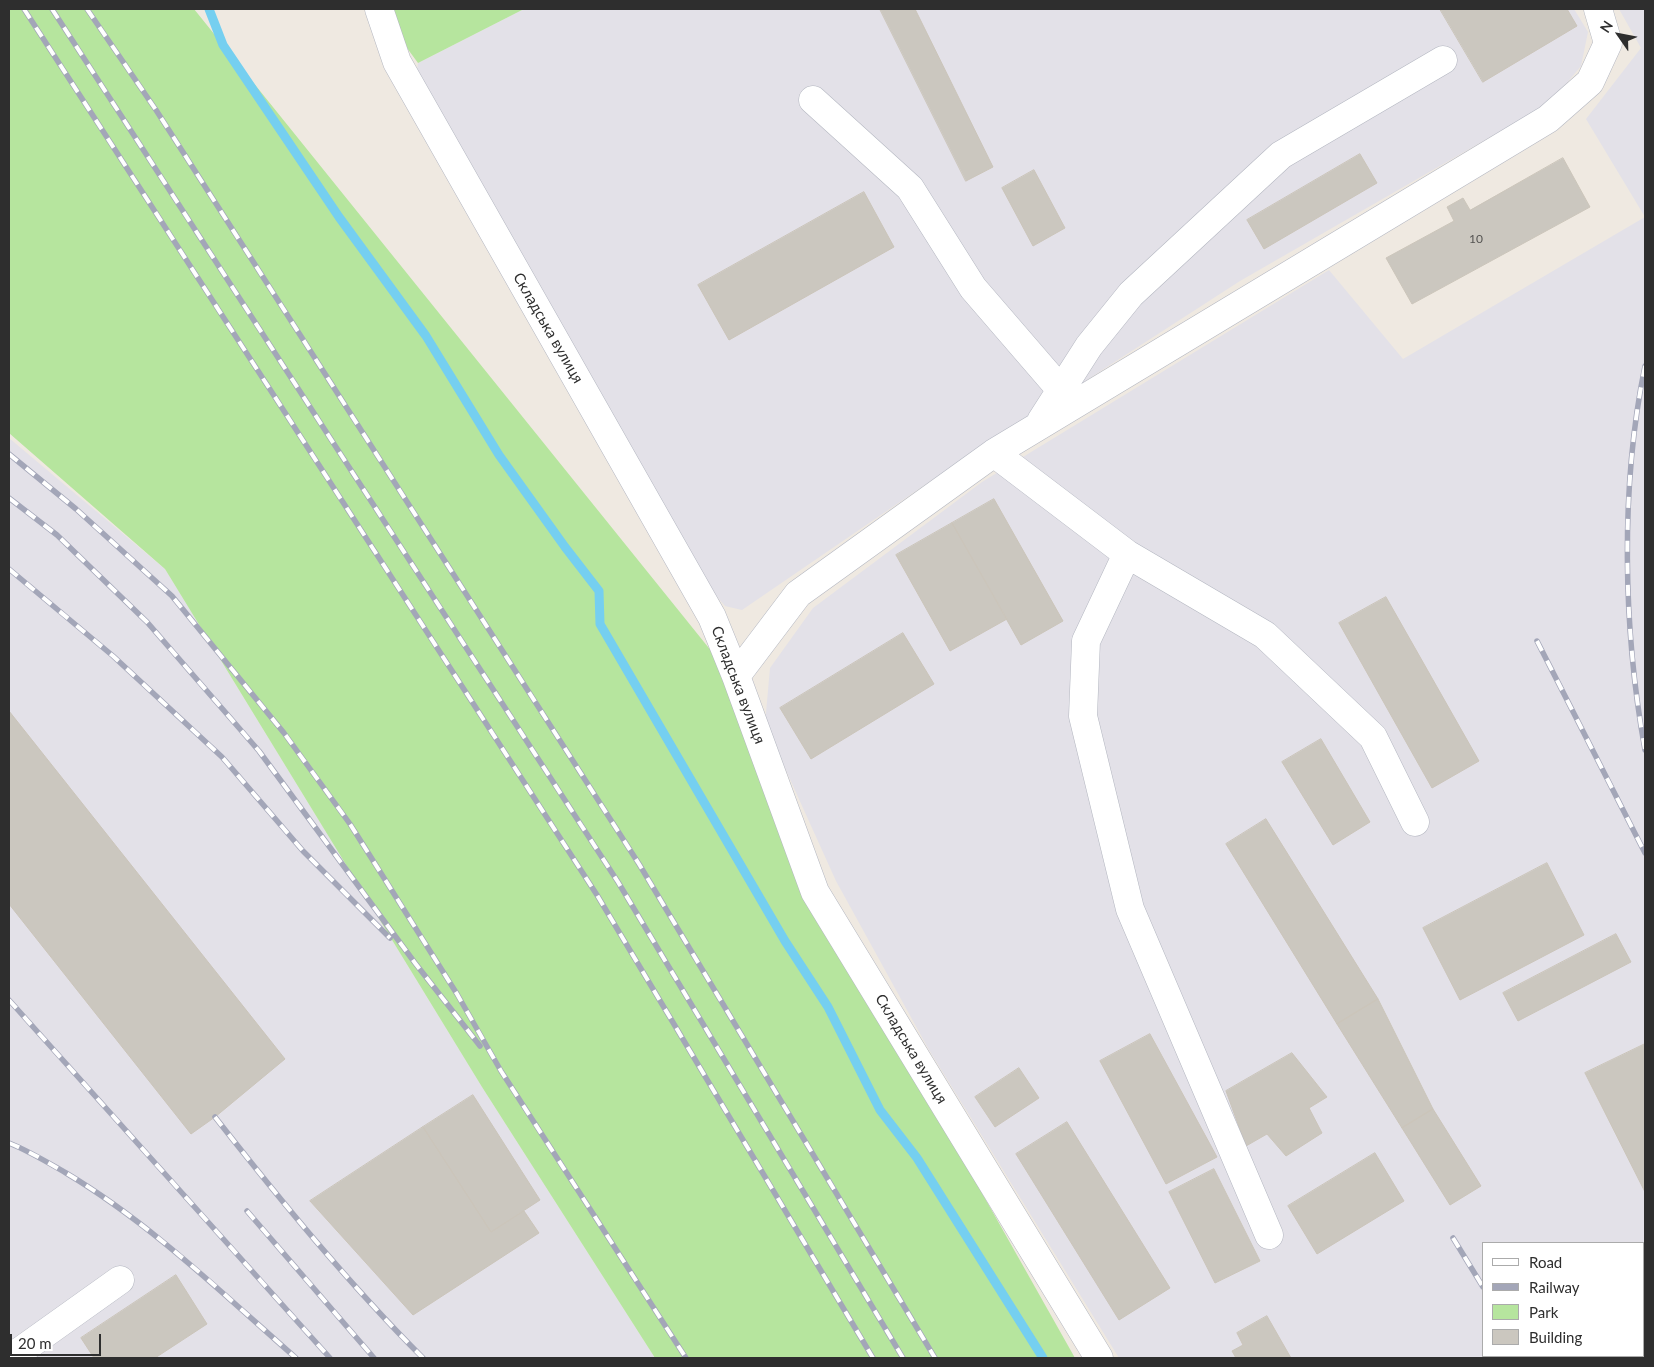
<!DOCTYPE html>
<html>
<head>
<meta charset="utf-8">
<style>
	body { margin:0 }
	#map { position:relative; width:1654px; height:1367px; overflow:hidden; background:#efe9e1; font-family:Lato,sans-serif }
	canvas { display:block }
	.frame { position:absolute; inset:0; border:10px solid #2e2e2e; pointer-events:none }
	.legend { position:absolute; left:1482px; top:1242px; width:162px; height:115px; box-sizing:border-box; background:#fff; border:1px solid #ababab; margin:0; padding:6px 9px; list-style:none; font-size:15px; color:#2e2e2e }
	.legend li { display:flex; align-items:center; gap:10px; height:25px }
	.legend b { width:25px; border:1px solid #ababab }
	.north { position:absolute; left:1594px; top:10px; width:50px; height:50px; -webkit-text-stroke:4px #fff; paint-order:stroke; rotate:303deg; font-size:14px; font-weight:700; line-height:20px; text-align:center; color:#2e2e2e }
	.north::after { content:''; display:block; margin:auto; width:18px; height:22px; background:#2e2e2e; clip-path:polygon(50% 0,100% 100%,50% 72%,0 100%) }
	.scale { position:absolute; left:10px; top:1334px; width:91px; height:22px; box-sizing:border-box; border:2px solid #2e2e2e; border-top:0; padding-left:6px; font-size:15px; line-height:18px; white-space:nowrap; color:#2e2e2e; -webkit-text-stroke:4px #fff; paint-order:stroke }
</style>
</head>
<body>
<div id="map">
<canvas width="1654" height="1367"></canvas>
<div class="frame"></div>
<ul class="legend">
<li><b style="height:6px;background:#fff"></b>Road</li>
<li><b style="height:6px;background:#a3a6b8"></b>Railway</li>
<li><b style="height:14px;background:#b6e59e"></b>Park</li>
<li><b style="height:14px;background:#cbc7bf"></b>Building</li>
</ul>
<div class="north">N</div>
<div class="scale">20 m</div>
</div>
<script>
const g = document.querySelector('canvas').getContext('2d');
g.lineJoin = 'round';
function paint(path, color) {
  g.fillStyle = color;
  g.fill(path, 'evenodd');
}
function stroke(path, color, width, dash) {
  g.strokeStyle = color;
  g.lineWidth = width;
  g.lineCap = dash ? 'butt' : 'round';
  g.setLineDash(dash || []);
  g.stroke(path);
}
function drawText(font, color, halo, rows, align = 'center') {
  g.font = font + ' Lato,sans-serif';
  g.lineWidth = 4;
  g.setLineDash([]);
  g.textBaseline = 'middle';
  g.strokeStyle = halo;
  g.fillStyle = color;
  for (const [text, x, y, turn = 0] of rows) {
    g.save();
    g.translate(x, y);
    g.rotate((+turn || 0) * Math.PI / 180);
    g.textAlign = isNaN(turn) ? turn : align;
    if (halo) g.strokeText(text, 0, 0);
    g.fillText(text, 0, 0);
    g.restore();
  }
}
const industrial = new Path2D(`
	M524,9H1574L1588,32L1581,66L1551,102L1240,281L932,480L742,610L725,606L697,574L416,77L418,63Z
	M1619,9H1645V217L1586,119L1641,48Z
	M1645,217V1358H1119L929,1050L836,881L765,724L770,668L813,608L982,482L1329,270L1403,359ZM1483,1243H1643V1356H1483Z
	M9,438L165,569L482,1087L655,1358H9Z`);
const green = new Path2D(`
	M9,9H194L733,678L814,895L1075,1358H655L482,1087L165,569L9,433Z
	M392,9H524L418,63L407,48Z`);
const stream = new Path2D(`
	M209,9L223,45L339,217L426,336L499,455L565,547L599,591L600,624L785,941L828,1007L880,1110L917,1158L1043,1358`);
const building = new Path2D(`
	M880,9H915L993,167L966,181Z
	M1440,9H1567L1577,26L1483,82Z
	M1360,154L1377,183L1264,249L1247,220Z
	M1563,158L1590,207L1412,304L1386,258L1454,221L1447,207L1463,198L1470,210Z
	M1034,170L1065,228L1033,246L1002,188Z
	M864,192L894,247L729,340L698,285Z
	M994,499L1063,621L1021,645L952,523Z
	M952,523L1007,619L950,651L896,555Z
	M1386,597L1479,761L1432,788L1339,623Z
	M903,633L934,684L811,759L780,708Z
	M9,711L285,1059L215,1117L191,1134L9,904Z
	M1321,739L1370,822L1333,845L1282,762Z
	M1266,819L1378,999L1337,1024L1226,844Z
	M1547,863L1584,935L1460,1000L1423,928Z
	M1616,934L1631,962L1518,1021L1503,993Z
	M1378,999L1433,1109L1402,1128L1337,1024Z
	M1150,1034L1217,1157L1166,1184L1100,1061Z
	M1645,1044V1192L1585,1073Z
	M1292,1053L1327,1097L1309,1108L1322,1133L1286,1156L1267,1134L1246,1146L1226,1091Z
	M1019,1068L1039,1098L995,1127L975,1097Z
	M473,1095L540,1200L491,1232L423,1127Z
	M1433,1109L1481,1186L1450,1205L1402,1128Z
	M1067,1122L1170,1288L1119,1320L1016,1154Z
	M423,1127L491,1232L524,1211L539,1233L413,1315L310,1201Z
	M1375,1153L1404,1201L1317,1254L1288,1206Z
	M1214,1169L1260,1261L1215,1283L1169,1192Z
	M176,1275L207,1324L155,1358H94L81,1338Z
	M1267,1316L1291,1358H1236L1232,1351L1243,1345L1237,1333Z`);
const minor = new Path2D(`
	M379,9L397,62L712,617L736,676L815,892L1099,1358
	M813,100L910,188L973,288L1061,390
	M1041,421L1089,346L1131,294L1281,155L1443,60
	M994,453L1127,554L1086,641L1083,716L1130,909L1269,1235
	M1127,554L1265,635L1373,737L1415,822
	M736,676L798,594L994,453L1548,119L1590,82L1608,43L1598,9
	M9,1355L19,1352L120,1280`);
const rail = new Path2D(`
	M24,9L597,895L873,1358
	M52,9L618,882L903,1358
	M87,9L156,110L639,864L935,1358
	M1645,366C1620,487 1623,629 1645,750
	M9,454L76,509L172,596L284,733L350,824L457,994L501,1071L686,1358
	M9,498L57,535L147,622L259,751L415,963L480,1046
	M9,569L113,656L222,757L303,851L390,938
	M1537,641L1645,853
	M9,1000L330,1358
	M215,1117C281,1201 348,1283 423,1358
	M9,1143C29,1151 47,1162 66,1173C150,1223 222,1293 296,1358
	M247,1211L374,1358
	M1453,1238L1483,1287
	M1524,1356L1526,1358`);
const numberNames = [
	["10",1476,239]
];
const streetNames = [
	["Складська вулиця",548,328,60],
	["Складська вулиця",738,685,69],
	["Складська вулиця",911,1049,59]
];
paint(industrial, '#e3e1e8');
paint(green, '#b6e59e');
stroke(stream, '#75cff0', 9);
paint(building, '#cbc7bf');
stroke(building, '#cbc5ba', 1);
stroke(minor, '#b4b7c1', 29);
stroke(minor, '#fff', 28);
stroke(rail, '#a3a6b8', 5.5);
stroke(rail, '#fff', 4, [11]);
drawText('12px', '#555452', null, numberNames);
drawText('15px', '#2e2e2e', '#fff', streetNames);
</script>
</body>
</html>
